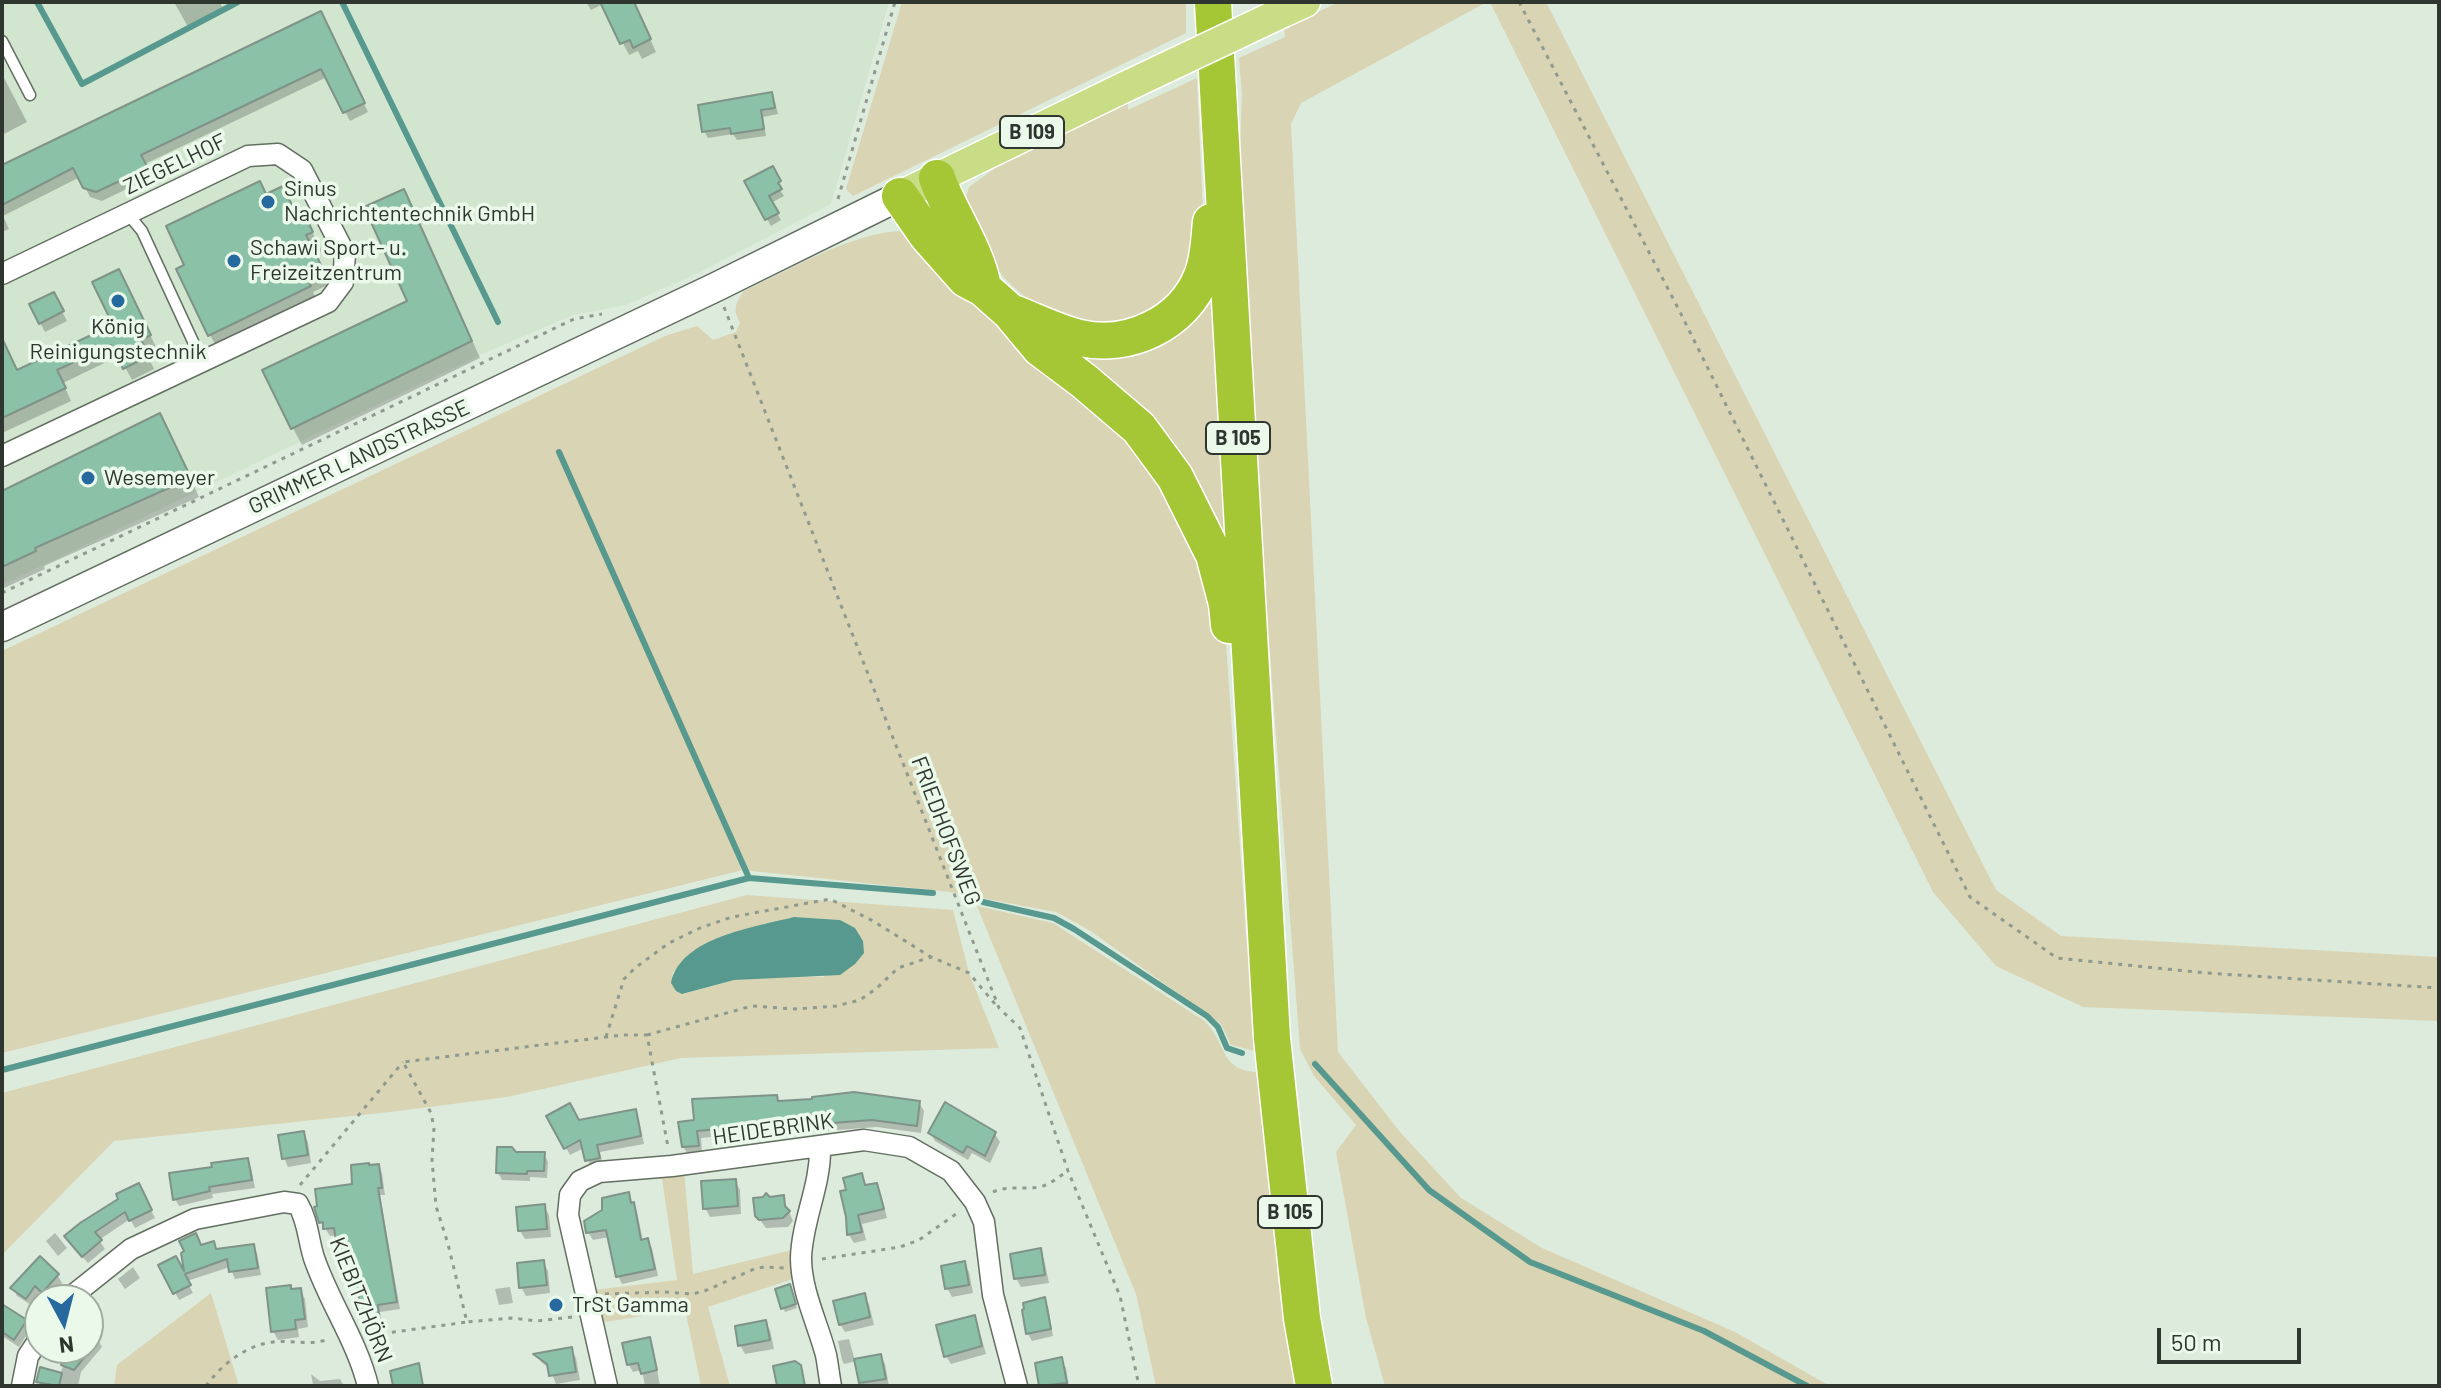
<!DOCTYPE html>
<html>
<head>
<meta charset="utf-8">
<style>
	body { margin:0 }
	#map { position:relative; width:2441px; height:1388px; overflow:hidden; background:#ddebdc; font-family:Barlow,sans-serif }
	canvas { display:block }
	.frame { position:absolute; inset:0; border:4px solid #2f352f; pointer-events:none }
	.north { position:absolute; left:24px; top:1284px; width:80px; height:80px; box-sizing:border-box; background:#eaf9e9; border:2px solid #9fab9f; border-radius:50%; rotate:173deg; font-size:22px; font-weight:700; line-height:32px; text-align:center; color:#2f352f }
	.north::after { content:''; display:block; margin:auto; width:28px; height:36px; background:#25699e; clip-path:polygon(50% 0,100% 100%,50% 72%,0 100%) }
	.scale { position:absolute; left:2157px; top:1328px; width:144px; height:36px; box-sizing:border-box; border:4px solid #2f352f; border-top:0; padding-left:10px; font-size:24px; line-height:28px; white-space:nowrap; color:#2f352f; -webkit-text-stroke:6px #eaf9e9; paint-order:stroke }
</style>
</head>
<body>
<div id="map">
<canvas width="2441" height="1388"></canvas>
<div class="frame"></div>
<div class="north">N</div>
<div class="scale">50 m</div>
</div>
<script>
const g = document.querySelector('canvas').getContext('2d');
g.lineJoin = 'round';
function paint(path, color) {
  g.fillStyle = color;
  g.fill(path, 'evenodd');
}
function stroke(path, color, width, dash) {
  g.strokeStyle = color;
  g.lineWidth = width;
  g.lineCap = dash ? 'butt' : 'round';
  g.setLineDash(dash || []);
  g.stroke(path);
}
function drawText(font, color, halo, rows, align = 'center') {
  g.font = font + ' Barlow,sans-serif';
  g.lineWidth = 7;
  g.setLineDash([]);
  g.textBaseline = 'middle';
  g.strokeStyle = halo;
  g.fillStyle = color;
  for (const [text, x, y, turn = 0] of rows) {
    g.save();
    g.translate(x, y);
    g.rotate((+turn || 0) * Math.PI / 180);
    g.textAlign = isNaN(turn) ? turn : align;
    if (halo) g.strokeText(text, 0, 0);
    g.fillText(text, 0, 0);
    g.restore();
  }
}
const built = new Path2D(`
	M2,2H889L831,204L700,272L626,305L573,315L489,351L2,585Z`);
const green = new Path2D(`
	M902,2H1186V33L853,196L846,189Z
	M1339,2H1487L1301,103L1291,124L1338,1052L1400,1132L1461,1198L1542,1248L1735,1332L1830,1386H1385L1366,1318L1336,1152L1356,1125L1314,1076L1300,1049L1243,301L1238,206L1242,95L1239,58L1285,37L1284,28Z
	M1490,2H1546L1996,890L2061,936L2439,957V1021L2083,1007L1996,966L1933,892Z
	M1197,78L1204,239L1180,297L1109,333L1035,306L1005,279L983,250L965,202L969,187L997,167L1128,103V110Z
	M899,231L915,237L1159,467L1225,628L1246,935L1259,1052L1231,1045L1221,1024L1089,930L1056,912L950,892L743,870L2,1053V651L665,336L697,326L713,340L736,332L740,322C732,309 736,303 744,291C790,270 849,234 899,231Z
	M1211,278L1233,559L1064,344L1080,348Z
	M747,895L953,910L969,973L999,1048L681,1058L507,1097L390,1112L114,1141L2,1255V1093ZM794,917L840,920L824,977L796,976L734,980L683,994L671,983L673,972L691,954Z
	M977,906L1053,923L1203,1020C1228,1042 1218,1072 1260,1072L1302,1386H1156L1136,1294Z
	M684,1170L693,1274L792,1250L793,1279L708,1307L730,1386H701L685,1309L599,1323L594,1290L677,1280L661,1172Z
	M211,1293L239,1386H114L117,1365Z`);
const water = new Path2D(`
	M794,917L840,920L855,928L863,941L864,953L855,964L840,975L734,980L682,994L676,991L671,983C680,937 756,927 794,917Z`);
const shadow = new Path2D(`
	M174,2H220L224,11L188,27Z
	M586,2H633L656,52L642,59L638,51L629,55L603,4L591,10Z
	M325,22L368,112L350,121L327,77L145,164L151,177L102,201L90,197L80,177L3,216L9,229L2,232V167Z
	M2,74L27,122L2,135Z
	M771,95L775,102L778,114L763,117L766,136L737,140L733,134L708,138L704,131Z
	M772,169L783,189L780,190L784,196L771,203L781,220L771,226L747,182Z
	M282,189L298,218L303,216L313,234L322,251L315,254L330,284L313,292L319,305L220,353L210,335Z
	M403,191L413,208L480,358L302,445L293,428L410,302Z
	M125,283L156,347L146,352L154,369L132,380L119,356L63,383L71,401L2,433V340L17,372L107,330L113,320Z
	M53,294L67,321L45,332L31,305Z
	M170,434L199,497L44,566L45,569L2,589V492Z
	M776,1097L780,1103H919L924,1111L921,1133L877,1127L758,1136L756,1133L701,1138L702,1153L688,1154L683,1147L696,1122Z
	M635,1112L639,1119L644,1144L600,1152L603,1165L591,1168L584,1148L570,1155L549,1117L578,1122Z
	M303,1133L308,1142L311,1163L288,1167L284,1158Z
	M930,1133L995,1134L1000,1142L990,1163L972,1153L968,1160L935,1141Z
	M515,1154H544L548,1162L547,1178L530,1177V1181L502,1180L498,1173Z
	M247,1160L251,1167L255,1188L212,1194L213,1198L179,1206L175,1199L214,1168Z
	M378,1166L382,1173L385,1195H380L400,1309L380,1312L382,1323L368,1324L363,1317L355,1260L344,1261L340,1254L337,1235L330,1236L321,1222L354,1185Z
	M861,1175L867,1187L876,1185L881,1194L887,1218L862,1224L866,1240L854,1243L849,1235V1192Z
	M735,1181L740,1190L741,1214L710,1217L705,1208Z
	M138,1185L155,1218L135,1228L130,1219L99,1240L105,1249L88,1263L71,1244Z
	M628,1194L637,1212L643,1241L647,1240L652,1248L658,1276L622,1284L618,1276L609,1237L593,1240L588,1232Z
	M783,1198L793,1221L788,1227L766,1228L757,1216L769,1199Z
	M544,1206L549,1215L551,1237L525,1239L520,1231Z
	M55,1233L67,1248L58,1256L46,1241Z
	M213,1243L217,1251L253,1246L257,1253L261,1275L235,1279L230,1267L187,1281L193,1293L179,1300L161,1265L187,1279L183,1254Z
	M1040,1251L1044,1259L1049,1283L1021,1287L1016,1278Z
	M40,1259L58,1276L62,1283L47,1298L40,1291L31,1305L17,1296L13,1289Z
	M543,1262L548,1271L550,1293L526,1296L521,1287Z
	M964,1263L969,1272L973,1293L952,1297L947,1288Z
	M133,1267L140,1278L125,1289L118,1279Z
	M510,1287L513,1303L499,1305L495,1289Z
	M300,1290L305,1299L308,1327L298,1329L299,1337L278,1340L273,1331L292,1291Z
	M791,1290L797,1308L785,1312L783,1308Z
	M864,1296L869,1304L874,1325L845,1332L840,1324Z
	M1044,1299L1048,1306L1053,1336L1032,1341L1028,1334L1024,1311Z
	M2,1317L25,1321L30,1330L19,1347L2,1336Z
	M974,1317L978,1326L986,1354L951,1364L946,1356Z
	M765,1322L770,1330L774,1349L745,1354L740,1345Z
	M88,1331L98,1340L102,1347L81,1372L78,1386H41L39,1382L60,1374L70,1348H88Z
	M649,1339L653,1347L660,1386H645L642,1370L633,1372L629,1365Z
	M849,1339L855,1361L880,1356L885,1364L889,1386H862L857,1361L844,1364L842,1360L838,1341Z
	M571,1349L576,1358L580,1380L556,1384L550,1369L541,1362L537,1355Z
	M1061,1360L1066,1368L1069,1386H1041L1037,1364Z
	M311,1374L320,1381L340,1379L344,1386H304L313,1385Z`);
const stream = new Path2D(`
	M37,2L82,84L238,2
	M342,2L498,322
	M559,452L749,878
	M983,902L1054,918L1074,929L1207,1016L1218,1027L1227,1048L1242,1053
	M1315,1064L1429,1190L1530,1262L1704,1331L1807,1386
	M2,1070L749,878L933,893`);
const building = new Path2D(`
	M600,2H634L651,39L633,48L630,40L620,44Z
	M321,11L365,103L343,113L321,69L141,155L148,168L96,192L83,188L73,168L2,205V165Z
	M772,92L775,108L761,110L764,129L731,134L730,128L702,132L698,105Z
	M773,166L781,181L778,183L782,189L769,196L779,213L765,220L744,181Z
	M260,181L266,194L283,186L297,216L304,213L313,232L306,235L321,265L304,273L311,286L208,336L176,269L184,265L166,226Z
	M404,189L472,341L291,429L262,370L407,301L364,207Z
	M119,269L151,335L141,340L149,356L123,369L111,345L57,370L66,388L2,418V338L17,370L104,329L101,324L110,319L92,282Z
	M54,292L64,311L39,324L29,304Z
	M160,413L191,478L35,548L36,551L2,567V491Z
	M854,1092L920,1101L917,1126L872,1120L752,1129L751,1126L697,1131L699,1146L682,1147L678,1122L694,1120L692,1099L777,1095L778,1101L812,1099V1097Z
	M945,1102L996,1132L985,1156L967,1146L963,1153L928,1133Z
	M570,1103L579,1120L636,1109L641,1136L597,1145L600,1158L585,1161L580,1140L564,1149L546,1116Z
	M304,1131L308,1155L282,1159L278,1135Z
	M497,1147H512L516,1152H545L544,1171H527V1174L496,1173Z
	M248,1158L252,1180L209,1187L210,1191L173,1200L169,1173L212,1167L211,1163Z
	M369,1163V1165L379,1164L382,1188H378L397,1302L378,1305L379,1316L362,1318L352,1253L338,1255L334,1228L323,1229V1222L319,1223L314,1207L317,1206L315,1189L352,1184L351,1165Z
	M862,1173L865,1185L877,1183L884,1209L858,1215L862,1232L847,1235L846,1217L840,1191L846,1190L843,1178Z
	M736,1179L738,1206L703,1209L701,1181Z
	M139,1183L152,1210L129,1221L125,1212L95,1232L102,1240L82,1257L64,1236L80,1223L118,1199L116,1194Z
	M629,1192L631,1203L634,1202L641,1240L648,1238L655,1269L616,1277L606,1230L586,1233L584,1221L602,1210V1198Z
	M766,1193L770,1197L784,1195L785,1206L790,1211L783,1218L759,1220L755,1216L753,1198L763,1197Z
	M545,1204L547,1229L518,1231L516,1207Z
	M196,1233L201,1245L214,1241L216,1249L254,1244L258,1268L229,1272L227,1259L185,1274L191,1285L173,1294L158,1265L176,1256L184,1271L181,1253L184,1251L179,1241Z
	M1041,1248L1045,1275L1014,1279L1010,1254Z
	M40,1256L59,1274L42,1293L35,1286L26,1299L10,1288Z
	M544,1260L547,1285L519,1288L517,1263Z
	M965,1261L969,1285L945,1289L941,1266Z
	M790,1284L796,1304L781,1309L775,1289Z
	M291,1285V1289L301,1288L305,1319L295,1320L296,1329L271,1332L266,1288Z
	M865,1293L870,1317L839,1325L833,1301Z
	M1045,1297L1051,1329L1026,1334L1022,1310L1024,1309L1023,1303Z
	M2,1304L27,1320L14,1340L2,1332Z
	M975,1315L982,1346L944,1357L936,1325Z
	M766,1320L770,1340L738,1346L735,1326Z
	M650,1337L657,1370L641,1374L638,1363L627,1365L622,1343Z
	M572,1347L576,1372L568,1373L549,1376L547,1364L533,1354Z
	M68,1348H92L74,1370L61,1365Z
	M881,1354L886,1379L859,1383L854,1359Z
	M1062,1357L1067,1383L1039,1386L1035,1363Z
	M795,1361L801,1365L805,1386H777L773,1366Z
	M419,1363L423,1386H393L390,1371Z
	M40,1367L62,1373L59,1386L36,1382Z`);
const path = new Path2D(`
	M1519,2L1680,312L1970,897L2057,958L2206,973L2439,988
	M838,199L895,2
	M724,307L999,1008L1020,1028L1068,1171L1120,1296L1139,1386
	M2,593L574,319L602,314
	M647,1035L752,1006L795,1009L836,1006L860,1000L877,988L898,968L931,957L969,973L995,1004
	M606,1037L624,979L635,968L669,943L700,928L732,917L830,899L873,921L931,957
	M300,1185L403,1062
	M993,1192C1008,1185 1023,1190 1039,1187C1050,1185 1058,1177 1068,1171
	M822,1259L900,1247L919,1240L959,1212
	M605,1294L664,1292L693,1294L707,1290L754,1269L764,1267L784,1268
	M572,1317L537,1321L511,1318L467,1322L448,1244L436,1206L432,1160L434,1128L431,1113L403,1062L622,1035H647L668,1147
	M372,1335L467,1322
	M206,1386C221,1365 246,1345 273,1342C292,1340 310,1346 329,1339`);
const lane = new Path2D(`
	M2,41L30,95
	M128,214L142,231L202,361`);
const street = new Path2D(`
	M2,274L248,156L278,154L302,170L345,254L343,282L328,302L2,456
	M820,1147C821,1186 802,1220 801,1258C801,1291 818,1324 826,1355C828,1365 829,1376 831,1386
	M67,1300L131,1249L195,1219L284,1202L298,1204C308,1221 308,1239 314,1258C329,1302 357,1341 368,1386
	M22,1386L28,1356L40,1338
	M607,1386L568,1215L570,1195L580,1181L599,1172L672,1166L864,1140L909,1147L951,1171L975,1202L984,1222L993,1295L1017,1386`);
const secondary = new Path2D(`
	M2,627L716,287L900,196`);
const primary = new Path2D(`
	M1283,12L1305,2
	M900,196L1127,86`);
const highway = new Path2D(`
	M1213,2L1272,1038L1302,1318L1314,1386
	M937,178C950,214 976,249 983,287
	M900,196L927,235L966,279L983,288L1010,312L1040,348L1084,381L1139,428L1175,477L1214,555L1227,604L1229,625
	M1016,314C1036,322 1058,333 1080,338C1128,349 1183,324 1202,276C1209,259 1209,240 1211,222`);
const primaryBridge = new Path2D(`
	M1127,86L1283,12`);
const markers = [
	[268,202,8,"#25699e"],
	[234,261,8,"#25699e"],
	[118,301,8,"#25699e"],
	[88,478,8,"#25699e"],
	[556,1305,8,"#25699e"]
];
const shields = [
	[1032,132,64],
	[1238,438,64],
	[1290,1212,64]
];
const shieldNames = [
	["B 109",1032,132],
	["B 105",1238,438],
	["B 105",1290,1212]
];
const streetNames = [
	["ZIEGELHOF",175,164,-26],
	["GRIMMER LANDSTRASSE",359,457,-25],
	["FRIEDHOFSWEG",946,831,69],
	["HEIDEBRINK",773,1129,-8],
	["KIEBITZHÖRN",361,1300,68]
];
const poiNames = [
	["Sinus",284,189],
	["Nachrichtentechnik GmbH",284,214],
	["Schawi Sport- u.",250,248],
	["Freizeitzentrum",250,273],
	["König",118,327,"center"],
	["Reinigungstechnik",118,352,"center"],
	["Wesemeyer",104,478],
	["TrSt Gamma",572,1305]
];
paint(built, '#d1e5cf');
paint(green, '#d9d4b3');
paint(water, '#57988f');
paint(shadow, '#0003');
stroke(stream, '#57988f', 6);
paint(building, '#8ac1a7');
stroke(building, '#809389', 2);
stroke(lane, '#626f61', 13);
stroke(street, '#626f61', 23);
stroke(secondary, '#626f61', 31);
stroke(primary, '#fff', 33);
stroke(highway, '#fff', 39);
stroke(path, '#8f9a8f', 3, [4, 6]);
stroke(lane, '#fff', 10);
stroke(street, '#fff', 20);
stroke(secondary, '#fff', 28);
stroke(primary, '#c9dd86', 30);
stroke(highway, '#a5c736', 36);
stroke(primaryBridge, '#fff', 33, []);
stroke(primaryBridge, '#c9dd86', 30);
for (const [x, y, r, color] of markers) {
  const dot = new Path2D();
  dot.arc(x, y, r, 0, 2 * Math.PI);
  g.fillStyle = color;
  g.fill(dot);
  stroke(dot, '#eaf9e9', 3);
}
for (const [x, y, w] of shields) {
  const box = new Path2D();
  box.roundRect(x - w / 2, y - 16, w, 32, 6);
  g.fillStyle = '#eaf9e9';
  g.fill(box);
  stroke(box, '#2f352f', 2);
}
drawText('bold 20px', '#2f352f', null, shieldNames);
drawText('22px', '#2f352f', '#eaf9e9', streetNames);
drawText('22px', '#2f352f', '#eaf9e9', poiNames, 'left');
</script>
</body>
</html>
